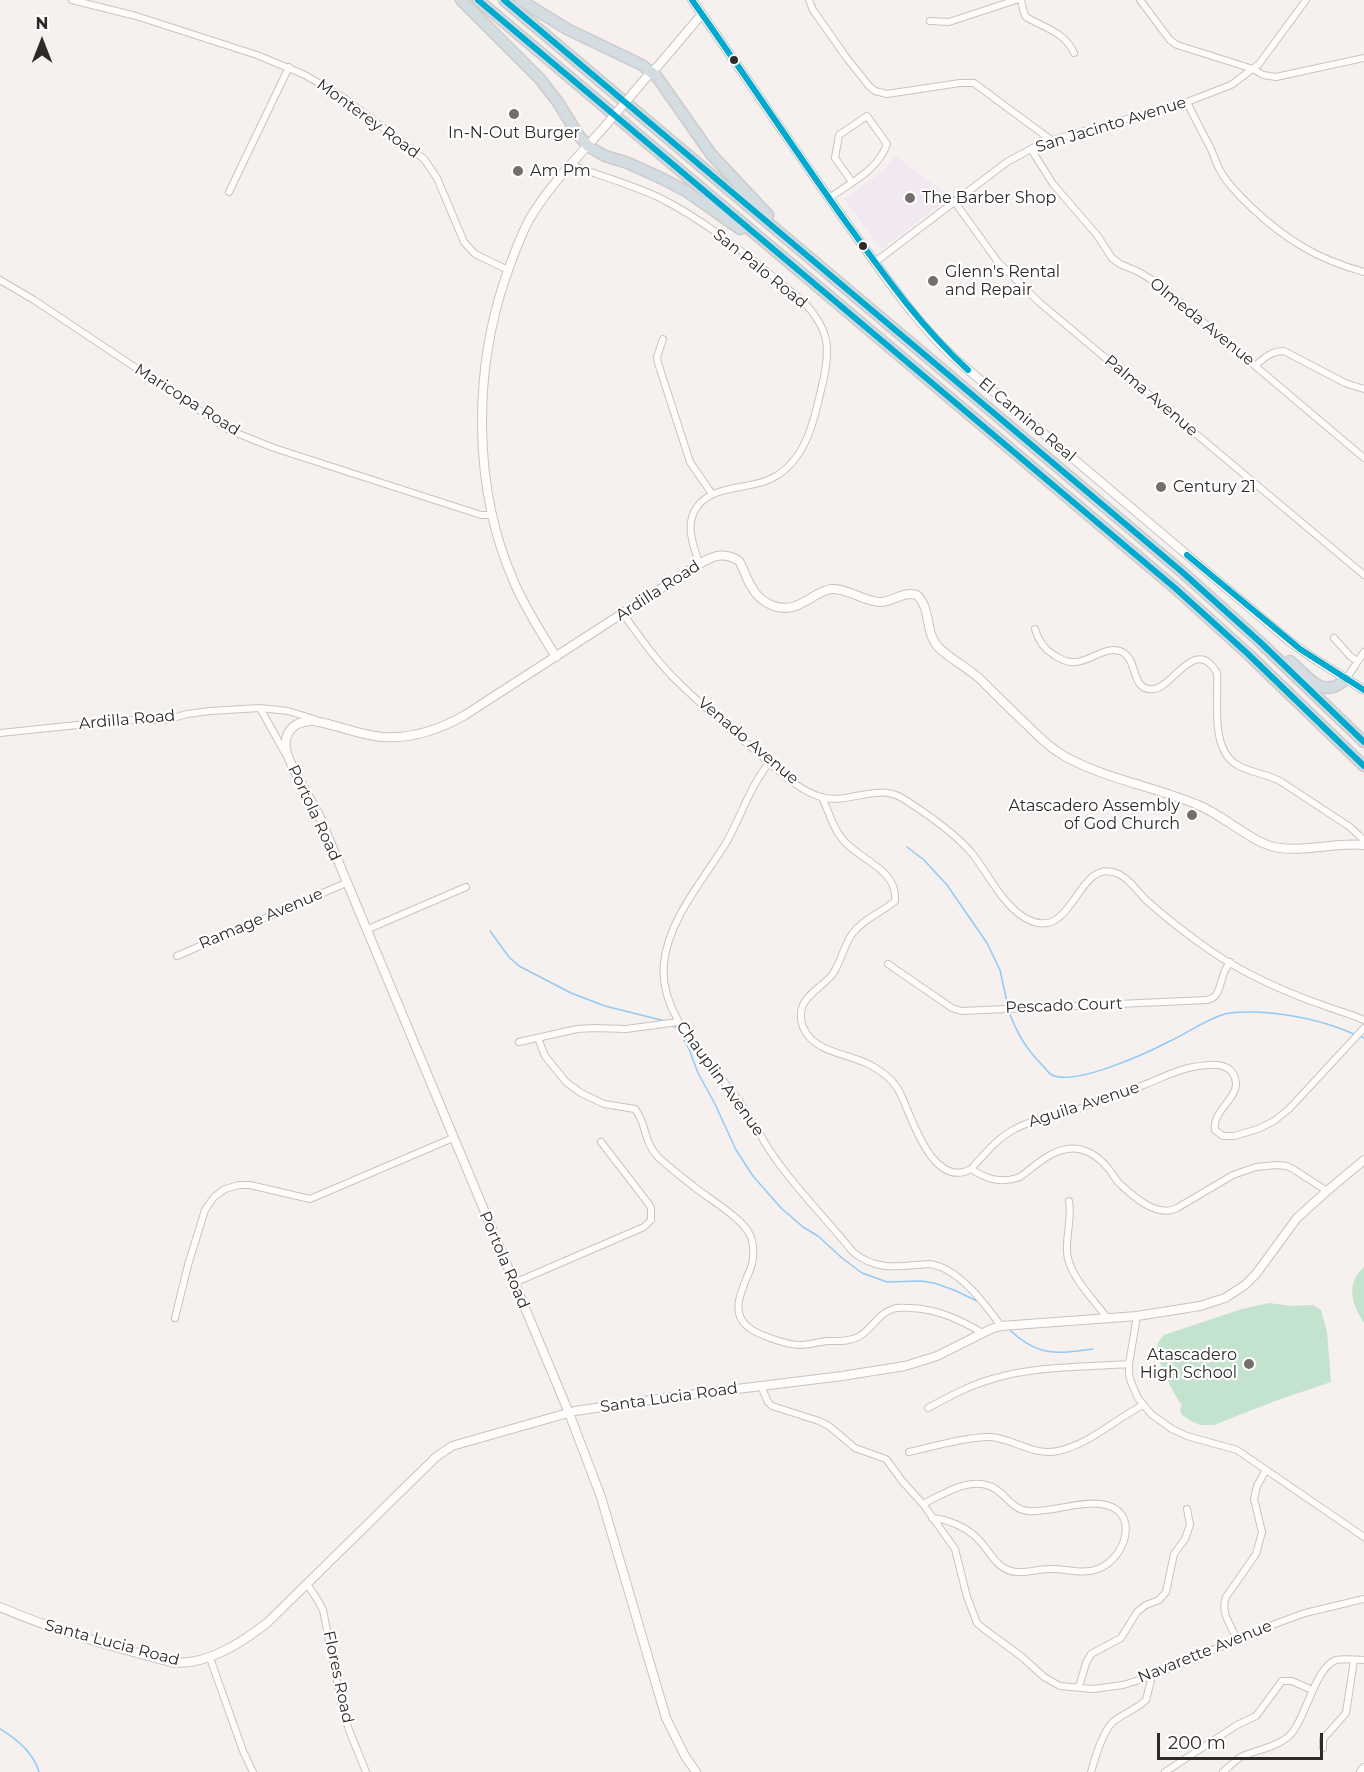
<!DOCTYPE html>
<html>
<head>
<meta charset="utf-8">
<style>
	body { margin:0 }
	#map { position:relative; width:1364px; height:1772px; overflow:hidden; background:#f6f0ee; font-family:Montserrat,sans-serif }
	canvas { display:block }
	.north { position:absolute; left:12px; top:12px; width:60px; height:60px; -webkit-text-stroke:4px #fff; paint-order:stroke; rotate:0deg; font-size:16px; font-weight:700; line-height:24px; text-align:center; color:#2e2a28 }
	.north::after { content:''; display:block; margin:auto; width:21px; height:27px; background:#2e2a28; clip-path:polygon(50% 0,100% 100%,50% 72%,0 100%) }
	.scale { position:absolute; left:1157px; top:1733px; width:166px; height:27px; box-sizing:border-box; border:3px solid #2e2a28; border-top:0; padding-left:8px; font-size:18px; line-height:21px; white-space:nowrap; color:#2e2a28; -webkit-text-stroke:4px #fff; paint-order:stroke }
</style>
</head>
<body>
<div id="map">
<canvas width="1364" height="1772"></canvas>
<div class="north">N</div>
<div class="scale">200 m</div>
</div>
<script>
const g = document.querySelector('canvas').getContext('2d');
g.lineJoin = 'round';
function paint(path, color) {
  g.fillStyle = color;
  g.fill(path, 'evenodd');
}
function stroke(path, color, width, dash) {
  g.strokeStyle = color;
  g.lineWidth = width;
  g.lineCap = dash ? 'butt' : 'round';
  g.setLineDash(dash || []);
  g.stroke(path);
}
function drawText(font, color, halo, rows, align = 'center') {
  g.font = font + ' Montserrat,sans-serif';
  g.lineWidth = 4.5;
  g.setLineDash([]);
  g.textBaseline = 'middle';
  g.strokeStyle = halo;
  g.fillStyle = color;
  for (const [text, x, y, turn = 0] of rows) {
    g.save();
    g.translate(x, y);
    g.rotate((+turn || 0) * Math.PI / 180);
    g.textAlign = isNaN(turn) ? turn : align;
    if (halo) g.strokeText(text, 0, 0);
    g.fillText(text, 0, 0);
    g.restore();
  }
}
const commercial = new Path2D(`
	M895,156L951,197L881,249L844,199L882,172Z`);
const green = new Path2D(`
	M1364,1267V1323C1352,1304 1345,1284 1364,1267Z
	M1269,1303L1291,1306L1313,1305L1321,1310L1327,1332L1331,1382L1275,1401L1214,1425H1200L1191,1421L1182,1415L1180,1410L1182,1406C1174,1393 1153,1358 1158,1343C1159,1340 1162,1338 1164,1335L1242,1309Z`);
const stream = new Path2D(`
	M907,847L924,860L947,885L987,943L1000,970L1008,1007
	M490,931L509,957L519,966L571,993L605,1006L665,1021
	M1009,1012C1018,1035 1025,1047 1042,1065C1045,1068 1048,1073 1052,1075C1075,1086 1145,1054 1168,1042C1188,1033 1204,1020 1225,1014C1235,1011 1247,1012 1257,1012C1292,1014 1322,1020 1354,1034
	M672,1025L677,1028L689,1049L698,1073L715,1104L736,1150L753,1176L781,1208L803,1227L818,1236L842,1258L862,1273L887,1282L921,1281L934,1283L954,1290L979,1302
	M1359,1036L1364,1038
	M1009,1329C1037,1357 1057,1354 1093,1349
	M0,1729C17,1739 33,1752 39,1772`);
const street = new Path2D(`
	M72,0L136,16L257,55L305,75L344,98L424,159L437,178L464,242L475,254L508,270
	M809,0L813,10L846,57L869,86L875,91L887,94L960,83H974L1051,140
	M1021,0L1024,13L1026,17C1043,27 1066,33 1074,53
	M1140,0L1170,40L1177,45L1253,69L1263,75L1276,77L1364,58
	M930,21L949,22L1016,0
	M1187,102C1194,117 1202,132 1210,147C1214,155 1216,164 1221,172C1228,185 1240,196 1251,207C1286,240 1317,259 1364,272
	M1031,149L1053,184L1097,235L1112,258L1120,264L1139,272L1157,283L1364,458
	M572,165C600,176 630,184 658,197C711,223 757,264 803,301C813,312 823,325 826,340C829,356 825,374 821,390C814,421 806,458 776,476C752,491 714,483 697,507C684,525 694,546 699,564
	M229,192L289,67
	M829,198C851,183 878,170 887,144L867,116L839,135L835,158L852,182
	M954,201L998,262L1040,303L1364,575
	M875,262L1007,162L1042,143L1187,102L1231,85L1259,64L1306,0
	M0,280L34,300L229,430L274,448L481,515H493
	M663,339L657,357L658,363L690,462L712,494
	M1255,366C1264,358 1271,351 1284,351L1345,383L1364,389
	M623,614C640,637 657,662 678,682C703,707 731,729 757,752C776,768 797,790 821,797C848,805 876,783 902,798C926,813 951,830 970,851C988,872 1003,908 1029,920C1074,941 1077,858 1116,873C1128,877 1137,891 1146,900C1166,918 1188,935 1211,951C1246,975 1285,992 1325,1006C1338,1011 1351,1014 1364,1020
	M1035,629C1038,640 1044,649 1054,655C1060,659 1067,663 1075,662C1091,662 1107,643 1124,653C1138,662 1131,692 1154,689C1173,687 1196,635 1217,673C1219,700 1209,751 1239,766C1252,773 1267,774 1280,781L1350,827L1364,840
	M1334,638L1350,656L1357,661
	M1346,679L1364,652
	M260,708L285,753
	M0,733L126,720H165L187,714L210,711L260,708L288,711L314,719
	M769,763C750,786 741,817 726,843C704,879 668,920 664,963C658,1020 715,1064 743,1107C755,1124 764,1144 777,1161C800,1193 828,1221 853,1252C877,1272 900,1266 929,1264C958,1267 985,1304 1001,1326
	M822,797C828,810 832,825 840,836C856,860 898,867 895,901C881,913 863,919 852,934C843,947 841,963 832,975C824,985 808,993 803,1005C800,1012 800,1019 803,1027C814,1053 847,1053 868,1064C882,1071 895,1081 901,1095C912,1118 933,1190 971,1169C985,1154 997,1138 1015,1129C1030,1120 1047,1119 1063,1115C1078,1110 1092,1103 1106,1098C1118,1094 1130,1091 1141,1086C1158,1080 1175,1070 1193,1067C1205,1065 1223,1061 1232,1072C1248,1095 1211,1108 1215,1130L1223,1136H1234L1258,1129L1274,1121L1289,1109L1364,1028
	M366,930L466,887
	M177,956L346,883
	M888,964L952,1008L962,1011L1207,1000C1220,997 1219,986 1223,976C1224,971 1227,967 1230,962
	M538,1038L545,1056L566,1082L581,1093L604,1104L635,1109C647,1124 643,1141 658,1157C670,1168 684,1179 697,1189C712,1201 744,1219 751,1237C754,1246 754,1255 752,1264C746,1284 727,1310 748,1327C758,1335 787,1345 800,1345C809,1345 818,1342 827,1341C837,1341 848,1342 858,1337C872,1330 877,1314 893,1309C898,1307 905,1308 911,1308C938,1309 960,1320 983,1333
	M519,1042L577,1029L593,1028L626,1029L678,1022
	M971,1169C986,1179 1001,1184 1020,1177C1034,1167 1048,1152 1067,1149C1082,1146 1097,1155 1107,1167C1112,1172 1115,1180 1121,1185C1135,1198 1158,1218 1177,1208L1233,1175L1256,1167L1277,1165L1287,1166L1293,1169L1327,1191
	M1069,1201C1072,1218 1066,1235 1067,1252C1068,1275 1095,1301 1108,1319
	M514,1283L644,1227L651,1220V1208L648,1203L601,1142
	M1137,1316L1129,1364V1374L1131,1382L1138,1398L1151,1414L1172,1429L1187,1436L1237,1450L1364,1537
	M175,1318L188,1265L205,1210L214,1197L225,1189L239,1185H250L310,1199L453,1138
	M761,1386L768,1402L772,1406L819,1421L829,1426L855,1448L886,1459L903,1482L923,1504L955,1549L967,1597L977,1623L984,1629L1022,1657L1044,1677L1060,1686L1093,1689L1123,1685L1152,1676L1264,1628L1305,1613L1364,1599
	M928,1408C950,1396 972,1384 996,1378C1036,1366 1087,1367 1129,1364
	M909,1452C931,1447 969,1436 991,1437C1014,1439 1033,1456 1058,1451C1090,1444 1114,1420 1143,1405
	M923,1504C947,1492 978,1471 1002,1494C1010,1502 1017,1510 1028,1511C1052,1513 1076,1501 1101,1504C1141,1509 1127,1558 1098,1569C1082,1575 1065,1568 1049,1569C1038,1569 1027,1573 1017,1572C996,1571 990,1550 977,1538C966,1527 947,1519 932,1518
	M307,1584L317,1599L323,1610L343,1711L349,1730L366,1772
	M1237,1639C1231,1626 1220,1612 1226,1597L1256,1554L1262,1532L1254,1499L1257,1486L1266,1470
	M210,1658L243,1751L253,1772
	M1079,1687L1086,1663L1091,1654L1121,1638L1137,1612L1146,1605L1159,1600L1166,1592L1174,1554L1185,1539L1190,1525L1187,1509
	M1323,1748V1739L1346,1713L1354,1660
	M1091,1772C1095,1758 1103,1730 1114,1721C1124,1713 1137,1709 1146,1700L1152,1676
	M1165,1772L1237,1725L1256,1716L1282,1681H1292L1312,1690
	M1223,1772C1229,1767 1234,1761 1241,1757C1255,1750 1275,1748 1288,1737C1306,1721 1314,1668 1336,1660C1345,1658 1355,1660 1364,1660`);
const secondary = new Path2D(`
	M692,0C746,77 798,155 853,232C886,277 917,325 959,362L1289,641L1313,658L1364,690
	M634,92L651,72L658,66L702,14
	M556,657C541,632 525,608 514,582C473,489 473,374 505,279C512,259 519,239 529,220C549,185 580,155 606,125
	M0,1607C58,1632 114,1647 175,1663C209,1664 241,1643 267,1623L436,1457L452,1446L575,1411L664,1398L842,1376L905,1366L937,1356L991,1329L1001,1326L1137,1316L1200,1306L1225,1298L1245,1285L1256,1274L1297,1218L1327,1191L1364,1160
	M696,1772L685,1756L666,1718L601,1497L569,1413L318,813C312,803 306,792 300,781C292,765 276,743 293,727C300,721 311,720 319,722C340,726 360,735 382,737C412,739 439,730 465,715L699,564C713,556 724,551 739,561C744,569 746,578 751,586C761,605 783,614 802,603C811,599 821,590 832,589C848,588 864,602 881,602C895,601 903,591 917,595C932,610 924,632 939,648C951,659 966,667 979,678C994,693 1009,708 1024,722C1037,735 1050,748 1066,757C1106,779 1156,787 1198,805C1223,815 1250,841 1274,847C1300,853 1335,842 1364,845
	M1361,1772L1364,1768`);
const highway = new Path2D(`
	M461,0L540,79L557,101L579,136L588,146L605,156L628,163L663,179L686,191L740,229
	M478,0L1175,588L1248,654L1364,766
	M504,0L1181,571L1260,642L1364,742
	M520,0L567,29L642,65L657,77L711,154L768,215
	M1290,661C1309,677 1322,701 1346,679`);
const secondaryBridge = new Path2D(`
	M606,125L634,92`);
const bus1 = new Path2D(`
	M478,0L1175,588L1248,654L1364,766
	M504,0L1181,571L1260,642L1364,742
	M692,0C743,72 792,146 843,218C882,272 919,325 968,370
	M1187,555L1300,649L1364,690`);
const markers = [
	[734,60,5,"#2e2a28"],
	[514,114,6,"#746f6d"],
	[518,171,6,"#746f6d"],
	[910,198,6,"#746f6d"],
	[863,246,5,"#2e2a28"],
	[933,281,6,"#746f6d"],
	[1161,487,6,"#746f6d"],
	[1192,815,6,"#746f6d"],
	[1249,1364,6,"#746f6d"]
];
const streetNames = [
	["Monterey Road",368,119,36],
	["San Jacinto Avenue",1111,125,-17],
	["San Palo Road",760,269,39],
	["Olmeda Avenue",1202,322,39],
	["Palma Avenue",1151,396,40],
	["Maricopa Road",187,400,32],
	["El Camino Real",1027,420,40],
	["Ardilla Road",658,591,-33],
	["Ardilla Road",127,720,-5],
	["Venado Avenue",748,741,40],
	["Portola Road",314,813,65],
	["Ramage Avenue",261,919,-23],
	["Pescado Court",1064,1006,-2],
	["Chauplin Avenue",720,1079,54],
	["Aguila Avenue",1084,1105,-18],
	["Portola Road",504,1260,67],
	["Santa Lucia Road",669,1398,-8],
	["Santa Lucia Road",112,1643,15],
	["Navarette Avenue",1205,1652,-22],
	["Flores Road",338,1677,78]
];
const poiNames = [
	["In-N-Out Burger",514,133,"center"],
	["Am Pm",530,171],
	["The Barber Shop",922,198],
	["Glenn's Rental",945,272],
	["and Repair",945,290],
	["Century 21",1173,487],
	["Atascadero Assembly",1180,806,"right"],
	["of God Church",1180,824,"right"],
	["Atascadero",1237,1355,"right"],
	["High School",1237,1373,"right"]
];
paint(commercial, '#f2e8f2');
paint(green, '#c3e3cf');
stroke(stream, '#91caf7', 1.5);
stroke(street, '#c8c4c2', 8);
stroke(secondary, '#c8c4c2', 10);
stroke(highway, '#cecbc9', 13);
stroke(street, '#fefdfc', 6);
stroke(secondary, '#fefdfc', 8);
stroke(highway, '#d2dce1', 10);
stroke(secondaryBridge, '#c8c4c2', 10, []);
stroke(secondaryBridge, '#fefdfc', 8);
stroke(bus1, '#00a9ce', 6);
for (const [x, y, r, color] of markers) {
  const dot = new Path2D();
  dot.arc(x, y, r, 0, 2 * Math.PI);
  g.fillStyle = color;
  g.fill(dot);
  stroke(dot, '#fff', 2);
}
drawText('16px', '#2e2a28', '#fff', streetNames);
drawText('16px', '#2e2a28', '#fff', poiNames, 'left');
</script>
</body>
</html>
